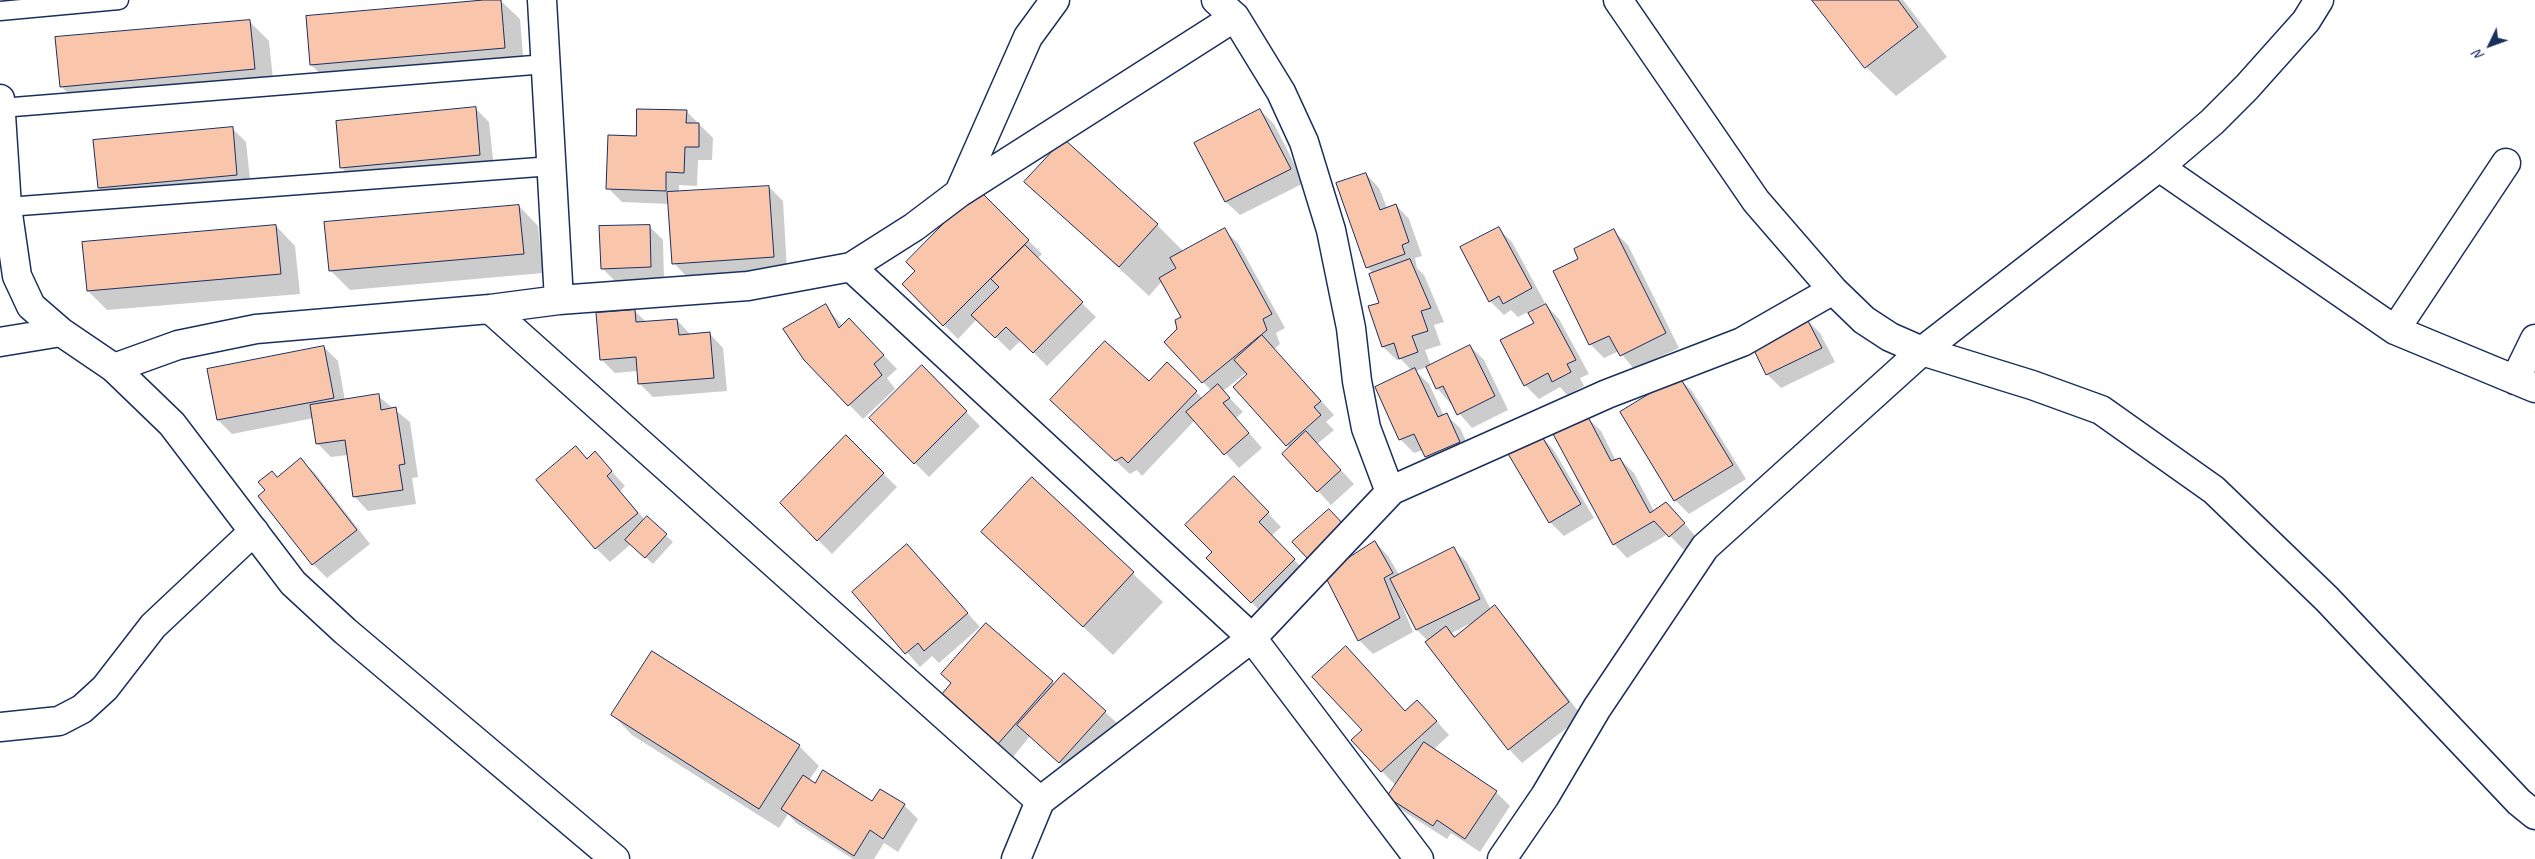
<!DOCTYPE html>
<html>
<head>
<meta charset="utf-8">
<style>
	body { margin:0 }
	#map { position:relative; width:2535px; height:859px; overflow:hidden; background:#fff; font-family:Caveat,sans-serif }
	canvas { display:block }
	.north { position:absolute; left:2465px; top:20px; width:50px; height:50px; -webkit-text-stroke:4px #fff; paint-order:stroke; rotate:228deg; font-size:14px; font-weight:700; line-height:20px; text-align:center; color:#1b2f5e }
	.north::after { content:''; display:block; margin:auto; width:18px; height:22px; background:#1b2f5e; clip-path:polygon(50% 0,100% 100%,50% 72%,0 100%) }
</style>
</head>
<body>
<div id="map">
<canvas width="2535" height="859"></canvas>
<div class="north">N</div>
</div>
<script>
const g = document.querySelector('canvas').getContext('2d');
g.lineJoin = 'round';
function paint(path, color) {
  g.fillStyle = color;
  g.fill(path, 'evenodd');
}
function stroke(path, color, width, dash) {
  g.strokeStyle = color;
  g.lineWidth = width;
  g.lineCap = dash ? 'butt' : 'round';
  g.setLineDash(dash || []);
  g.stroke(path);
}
const shadow = new Path2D(`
	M500,0L520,19L524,67L331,84L311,65Z
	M1814,0H1903L1947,57L1896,96L1866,67Z
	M249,21L269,41L274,89L80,106L61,86Z
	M475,108L489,122L494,168L355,181L342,168Z
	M1260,110L1274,124L1304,183L1240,215L1226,202L1196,143Z
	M686,111L713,138L712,160H698L697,186L679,185V193L769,187L783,201L787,271L687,277L674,263L669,204L622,202L608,188L638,137Z
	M233,129L246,142L251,188L113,202L99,188Z
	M1366,174L1379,188L1387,208L1396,205L1409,219L1422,256L1415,258L1417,268L1424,275L1444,322L1434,325L1441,345L1425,350L1431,366L1470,346L1484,360L1508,410L1472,428L1437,388L1427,367L1416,371L1429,384L1444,416L1446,415L1460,428L1473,456L1440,470L1426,457L1423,450L1414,453L1400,439L1412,371L1401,359L1397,360L1383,347L1381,303L1374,274L1367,267Z
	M1026,182L1157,225L1184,252L1224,230L1238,243L1285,328L1276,333L1280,344L1274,349L1334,415L1326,422L1334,430L1317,444L1354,484L1331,505L1318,491L1290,448L1234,387L1249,374L1247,372L1223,391L1243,412L1236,418L1262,448L1239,468L1195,420L1142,476L1137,470L1130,474L1065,414L1149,383L1167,364L1203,399L1212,391L1203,382L1178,329L1182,318L1162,281L1149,296ZM1176,266L1178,269L1170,272Z
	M978,191L1042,254L1037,259L1096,317L1047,366L1021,340L1010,351L977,319L958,339L903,284L916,271Z
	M519,206L538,226L543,273L350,290L330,270Z
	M276,226L295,246L300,294L107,310L88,291Z
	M649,226L663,240L664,280L616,282L602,268Z
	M1498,228L1512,242L1545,303L1518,317L1511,310L1504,315L1490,301Z
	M1614,231L1628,245L1679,348L1634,369L1619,351L1604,358L1590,344L1555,272L1580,259Z
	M1546,305L1559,319L1589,374L1580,378L1584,386L1567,395L1560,387L1539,399L1525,385L1535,324Z
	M825,306L843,326L863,334L897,369L887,378L895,389L863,419L805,359Z
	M635,311L646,322L677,320L690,334H710L723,348L727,391L653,397L639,383L638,371L615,373L601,359Z
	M1806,319L1820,333L1835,362L1781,388L1767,374Z
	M324,347L338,361L345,401L378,396L410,422L418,477L412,478L416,504L368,511L355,497L348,455L331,457L317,443L314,418L232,434L218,420L209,370Z
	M922,367L980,426L929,477L870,418Z
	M1679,378L1692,391L1746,479L1689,514L1675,500L1622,413Z
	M1587,417L1601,431L1616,461L1620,459L1634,473L1654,511L1679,517L1697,538L1684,550L1668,534L1627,558L1614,544Z
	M1540,435L1553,449L1594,518L1564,536L1550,522L1509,452Z
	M846,437L897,487L832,554L781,503Z
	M576,447L588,460L595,453L625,486L620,491L645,520L647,518L673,542L653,564L631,544L610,562L596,548Z
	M301,460L315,473L370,544L327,578L313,564L260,496L277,478Z
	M1234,478L1281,527L1271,536L1308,574L1265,616L1208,558L1214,552Z
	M1032,479L1163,602L1113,655L1013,561Z
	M1375,542L1388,556L1400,576L1454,549L1467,563L1491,610L1495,607L1508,621L1582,716L1522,763L1509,749L1428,641L1417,630L1401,597L1399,598L1413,632L1373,654L1359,640ZM1471,623L1456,637L1452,633Z
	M907,545L980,627L939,663L932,656L920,667L854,592Z
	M1359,662L1406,712L1431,715L1449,735L1433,750L1496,792L1510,806L1480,852L1451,833L1447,839L1403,811L1389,797L1396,786L1352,740L1364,730Z
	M1052,682L1105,712L1119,725L1074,776L1030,736L1013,757L943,694L952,684Z
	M613,715L799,746L819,766L809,780L816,785L873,803L881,790L904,805L918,819L898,852L884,843L874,859H853L796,823L788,814L779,828L632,735Z`);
const building = new Path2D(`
	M484,0H501L505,48L310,65L306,16Z
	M1812,0H1898L1918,27L1865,68Z
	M250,20L255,69L60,87L55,37Z
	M476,107L480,155L340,168L336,121Z
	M637,109L687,110L686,123H699V147H685L684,173L666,172V191L606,189L608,135L636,136Z
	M1260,109L1291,169L1225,202L1194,143Z
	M233,127L237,175L98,188L93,140Z
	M1064,139L1158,224L1119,267L1024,182Z
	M1366,173L1380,210L1396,204L1409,242L1402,245L1405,254L1366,268L1336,183Z
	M769,186L774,257L672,264L667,192Z
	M978,189L1029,240L943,326L902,284L915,271L906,262Z
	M519,205L524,254L329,271L324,222Z
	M276,225L281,274L87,291L82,242Z
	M650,225L651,267L601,269L599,226Z
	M1499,227L1532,288L1503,304L1499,296L1489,302L1460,247Z
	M1225,228L1272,314L1263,319L1267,330L1202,383L1164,342L1177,329L1175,320L1181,317L1159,278L1176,268L1170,258Z
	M1614,229L1666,333L1620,356L1609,336L1589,345L1553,271L1578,259L1574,249Z
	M1025,245L1083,302L1033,353L1006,327L995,338L971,315L999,287L991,279Z
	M1410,259L1431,308L1421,311L1428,331L1412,336L1418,352L1399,359L1394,343L1382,347L1368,306L1379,303L1369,274Z
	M826,304L839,328L849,318L884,355L874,364L882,375L848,406L804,360L783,329Z
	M1546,304L1576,360L1567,364L1571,372L1552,382L1548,373L1524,386L1500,340L1534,323L1528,313Z
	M635,310L636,322L677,319L679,335L710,332L714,378L638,384L636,357L600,360L596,313Z
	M1806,317L1822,348L1766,375L1751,344Z
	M1262,335L1321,401L1314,407L1321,415L1286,446L1233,387L1247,374L1234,360Z
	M1105,341L1149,381L1167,362L1197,391L1128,463L1122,457L1115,461L1050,400Z
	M1470,345L1495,396L1457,415L1443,386L1436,389L1426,367Z
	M324,346L334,398L217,420L207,369Z
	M922,365L967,411L914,464L869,418Z
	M1415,368L1438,417L1447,413L1460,442L1425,457L1414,434L1399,440L1375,387Z
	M1679,376L1733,465L1674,501L1620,412Z
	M1218,384L1230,398L1223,403L1249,433L1224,455L1186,412Z
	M379,394L381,410L396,407L405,464L399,465L403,490L353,497L345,440L316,444L310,405Z
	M1587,415L1611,461L1620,458L1650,513L1666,502L1685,523L1669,537L1654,521L1613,545L1553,434Z
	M1306,431L1341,470L1317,492L1282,454Z
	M1540,433L1581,504L1549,523L1507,452Z
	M846,435L884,473L817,541L780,503Z
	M576,446L587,459L595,451L612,471L607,476L638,513L595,549L536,480Z
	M301,458L357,530L312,565L258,496L265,490L258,482L272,471L277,477Z
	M1234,476L1269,512L1259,522L1295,559L1251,603L1206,558L1212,552L1185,525Z
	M1032,477L1134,572L1083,627L981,532Z
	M1329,509L1346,527L1309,560L1292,542Z
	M647,516L667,534L645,558L625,540Z
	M1375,541L1393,573L1384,578L1400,618L1358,641L1324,574Z
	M907,544L968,613L924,651L918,643L905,654L852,592Z
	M1454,547L1480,599L1416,630L1390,579Z
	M1495,605L1569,702L1508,750L1425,642L1446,626L1454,637Z
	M986,623L1053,681L998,744L942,694L951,683L941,674Z
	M1346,646L1405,711L1417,700L1437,721L1381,772L1351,740L1362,730L1312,677Z
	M652,651L800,745L759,809L611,715Z
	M1064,673L1106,711L1059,763L1017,725Z
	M1424,742L1497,791L1465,839L1437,820L1433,826L1387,797Z
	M823,770L872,801L880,789L905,804L883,839L870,830L854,856L781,809L803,775L815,783Z`);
const lane = new Path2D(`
	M0,11L119,0
	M1,108L546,64
	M7,207L552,166`);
const street = new Path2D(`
	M542,0L559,300
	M1216,0L1235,17L1281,92L1304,142L1331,230L1351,328L1357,381L1366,428L1390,492
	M1618,0L1756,201L1833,290L1864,320L1890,337L1922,351L2032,385L2101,410L2214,490L2327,599L2519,802L2535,815
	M2159,167L2395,330L2535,388
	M959,193L1235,17
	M851,267L914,227L959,193L1028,37L1055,0
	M490,309L1040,801
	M2395,330L2506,163
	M114,368L178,345L256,329L490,309L559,300L748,286L851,267L1252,638L1419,859
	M2515,380L2535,339
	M0,727L59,721L82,709L105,688L153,626L254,531
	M1016,859L1040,801L1252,638L1392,490L1607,394L1742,342L1833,290`);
const secondary = new Path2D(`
	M0,99L7,207L17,276L31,306L61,332L114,368L172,424L293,583L345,631L615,859
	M0,342L61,332
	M1502,859L1545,796L1597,708L1705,547L1922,351L2159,167L2212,122L2247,87L2306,21L2319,0`);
paint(shadow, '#0003');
paint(building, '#fac6ab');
stroke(building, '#1b2f5e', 1);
stroke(lane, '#1b2f5e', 21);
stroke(street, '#1b2f5e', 31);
stroke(secondary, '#1b2f5e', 31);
stroke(lane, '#fff', 18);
stroke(street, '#fff', 28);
stroke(secondary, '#fff', 28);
</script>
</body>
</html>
